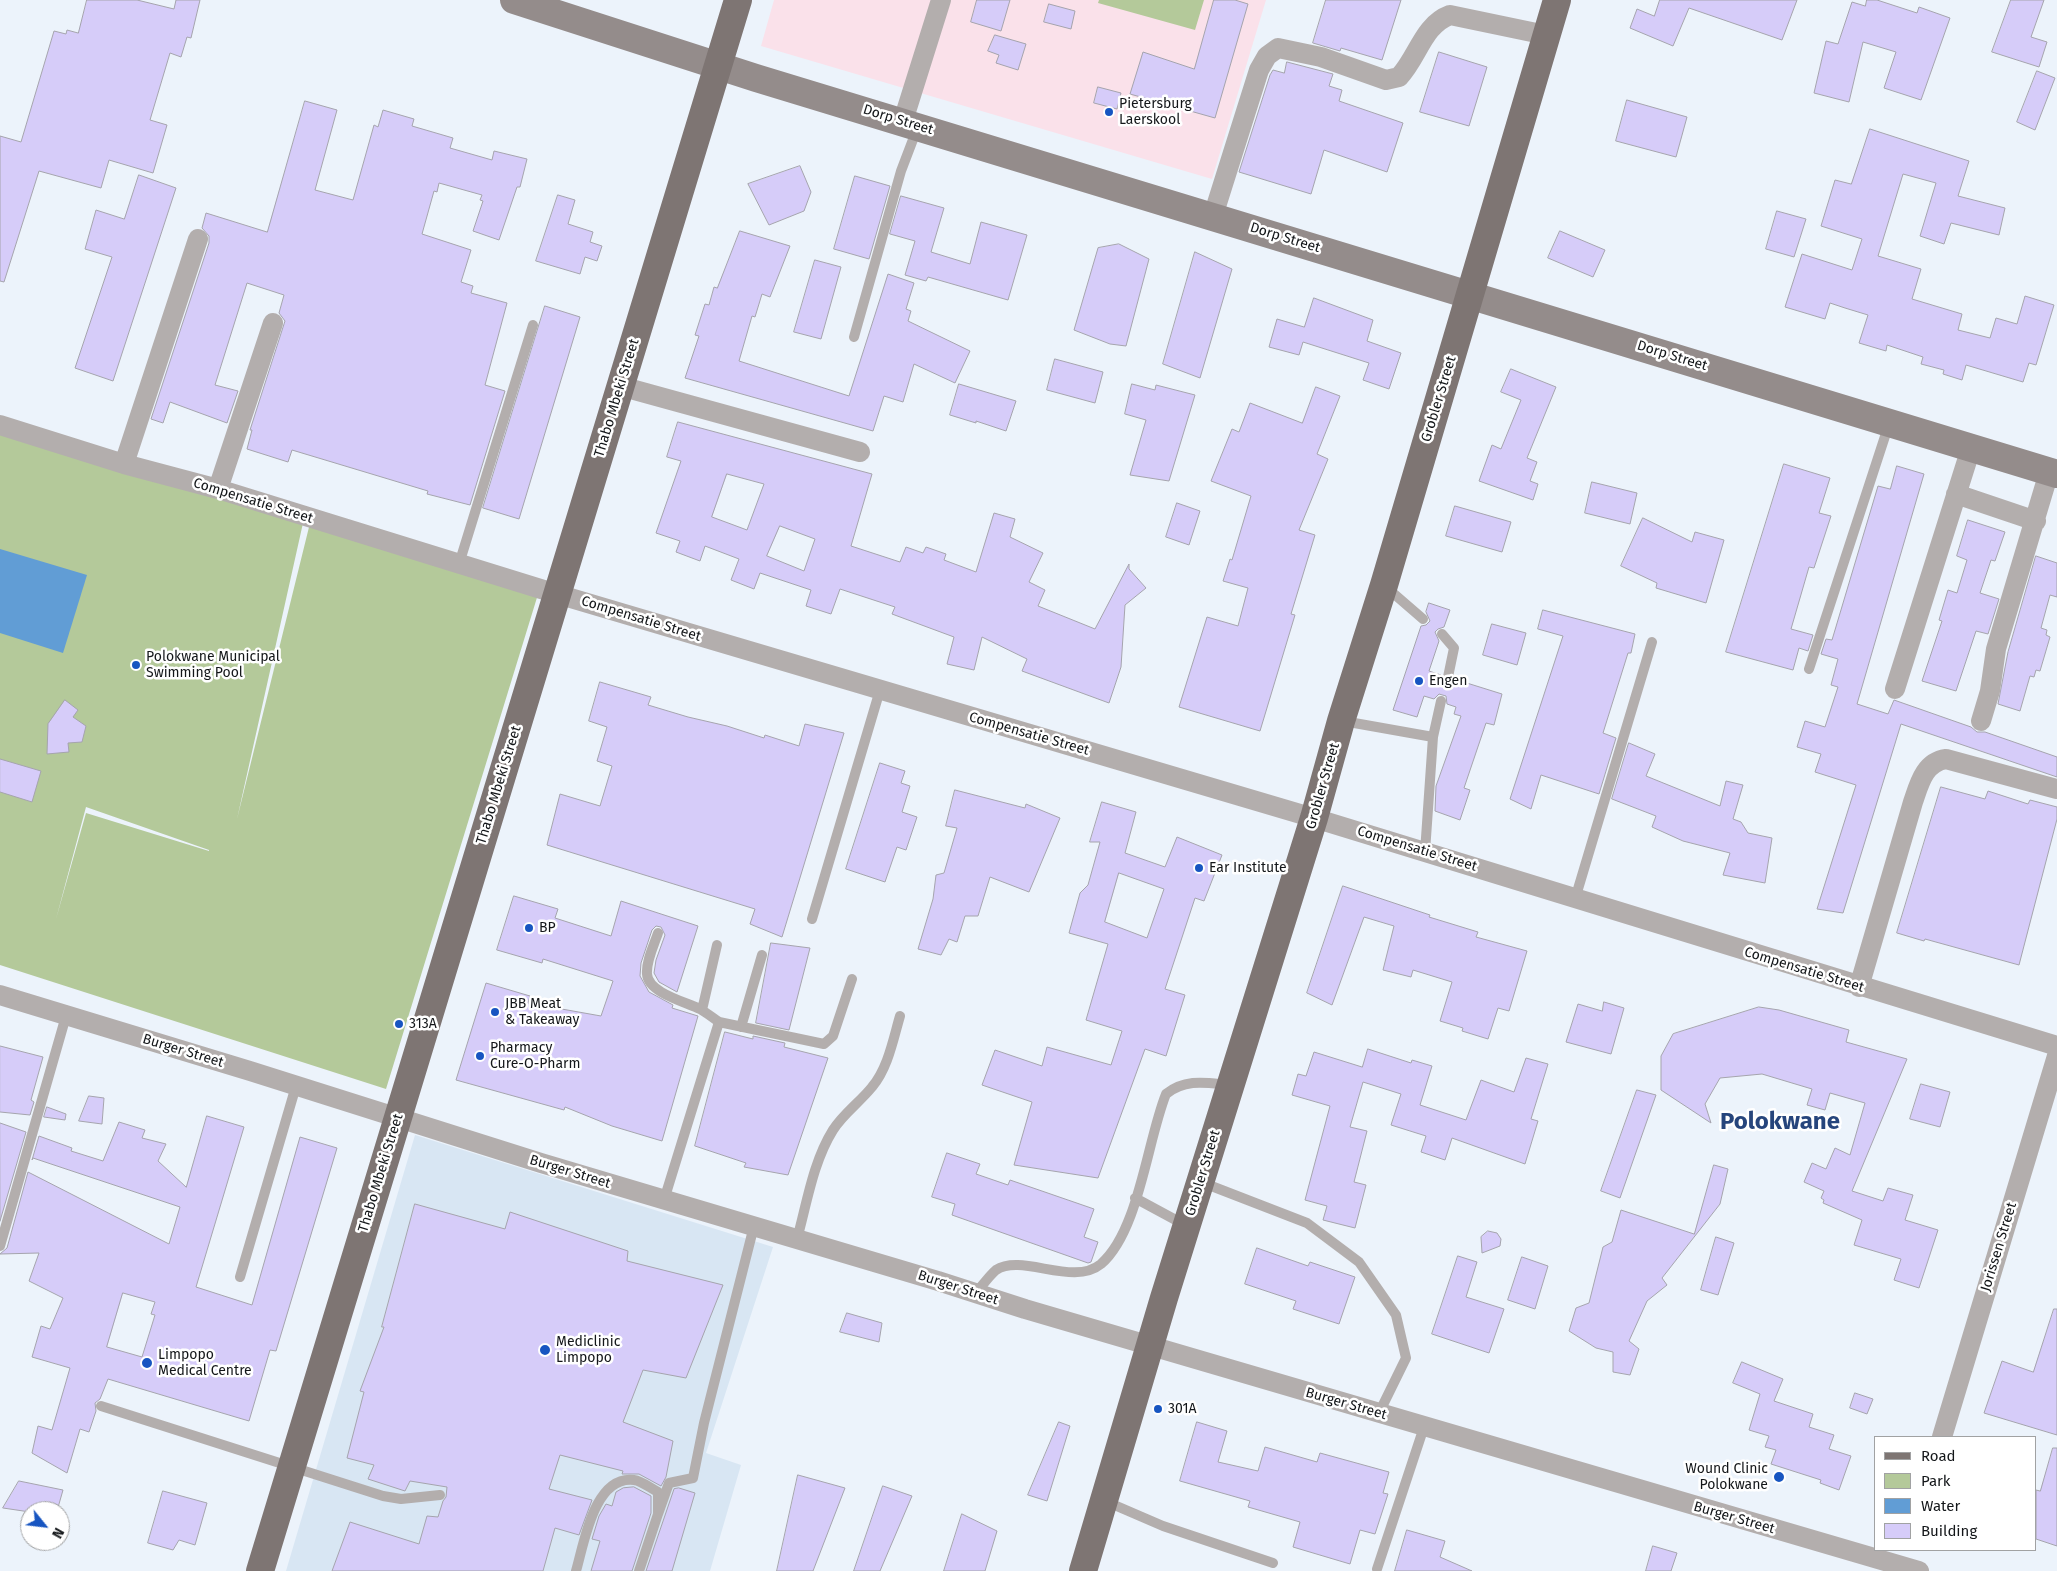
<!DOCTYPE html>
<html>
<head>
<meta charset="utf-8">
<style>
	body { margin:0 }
	#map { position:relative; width:2057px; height:1571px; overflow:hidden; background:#ecf3fb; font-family:"Fira Sans",sans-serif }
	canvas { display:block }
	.legend { position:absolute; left:1874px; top:1436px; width:162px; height:115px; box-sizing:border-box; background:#fff; border:1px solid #a1a2a3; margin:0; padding:6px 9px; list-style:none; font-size:15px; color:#131619 }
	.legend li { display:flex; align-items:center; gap:10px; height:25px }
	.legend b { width:25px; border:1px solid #a1a2a3 }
	.north { position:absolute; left:20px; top:1501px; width:50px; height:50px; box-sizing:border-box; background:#fff; border:1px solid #a1a2a3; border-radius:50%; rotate:119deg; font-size:14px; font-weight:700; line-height:20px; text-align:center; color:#131619 }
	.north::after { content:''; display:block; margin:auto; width:18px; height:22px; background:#1755c1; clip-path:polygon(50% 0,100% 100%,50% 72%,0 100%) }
</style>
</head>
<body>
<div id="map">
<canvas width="2057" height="1571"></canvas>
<ul class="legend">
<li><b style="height:6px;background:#7e7573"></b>Road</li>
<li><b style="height:14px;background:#b4c99a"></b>Park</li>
<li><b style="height:14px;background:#619dd5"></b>Water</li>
<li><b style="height:14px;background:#d6ccf9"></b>Building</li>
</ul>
<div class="north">N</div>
</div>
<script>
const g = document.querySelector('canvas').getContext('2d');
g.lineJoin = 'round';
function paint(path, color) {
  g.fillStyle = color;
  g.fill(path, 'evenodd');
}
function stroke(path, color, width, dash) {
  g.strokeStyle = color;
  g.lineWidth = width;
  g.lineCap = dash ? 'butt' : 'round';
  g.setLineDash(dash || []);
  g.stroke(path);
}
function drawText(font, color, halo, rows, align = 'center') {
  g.font = font + ' "Fira Sans",sans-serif';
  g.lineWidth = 5;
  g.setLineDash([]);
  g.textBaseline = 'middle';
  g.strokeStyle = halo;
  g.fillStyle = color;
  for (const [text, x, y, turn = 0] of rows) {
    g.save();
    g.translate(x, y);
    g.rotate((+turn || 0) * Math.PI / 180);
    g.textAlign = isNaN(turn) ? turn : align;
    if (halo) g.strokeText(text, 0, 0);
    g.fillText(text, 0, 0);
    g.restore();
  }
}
const built = new Path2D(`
	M415,1135L773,1247L706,1453L741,1465L710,1571H286Z`);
const education = new Path2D(`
	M774,0H1266L1212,179L761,46Z`);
const green = new Path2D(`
	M1099,0H1204L1195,30L1098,3Z
	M0,433L303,523L237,819L310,523L539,591L386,1089L0,965ZM86,807L209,850V851L86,813L56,919Z`);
const water = new Path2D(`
	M0,549L87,575L63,653L0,633Z`);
const building = new Path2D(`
	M87,0H137L174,9L176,0H200L191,38L187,37L181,57L170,53L150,120L167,125L153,173L109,160L101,188L39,171L4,282L0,281V136L21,142L54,31L66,34L67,30L78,33Z
	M977,0H1010L1001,31L971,22Z
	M1214,0H1235L1248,4L1215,118L1130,94L1143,52L1194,69Z
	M1326,0H1401L1382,60L1341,48L1340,51L1313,43Z
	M1660,0H1797L1782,40L1689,8L1673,46L1630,28L1637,9L1654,16Z
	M1867,0H1877L1917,13L1919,7L1950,18L1921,100L1884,88L1896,52L1863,42L1849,102L1814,93L1826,41L1838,44L1852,2L1865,6Z
	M2011,0H2044L2031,37L2047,42L2039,67L1992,52Z
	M1049,4L1075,11L1071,29L1044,22Z
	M995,35L1026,44L1018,70L996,63L999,55L988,51Z
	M1439,52L1487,67L1469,126L1420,112Z
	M1287,62L1333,74L1329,86L1342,90L1339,101L1403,123L1387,172L1324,150L1311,194L1239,172L1270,75L1273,70L1284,73Z
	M2037,71L2055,78L2035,130L2017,122Z
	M1098,87L1121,93L1117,109L1094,103Z
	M1627,100L1687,117L1676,157L1616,141Z
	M305,101L337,110L315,190L353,200L374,125L378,127L383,110L414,119L412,126L453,138L450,148L492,160L494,151L527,159L520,187H517L499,240L473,231L483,201L480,200L482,195L439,183L437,192L434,191L422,234L471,250L461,282L473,286L471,293L507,303L485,385L505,391L470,505L427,494L428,491L292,450L288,462L247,449L252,430H250L285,321L279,313L284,295L247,283L215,385L238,391L227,423L170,402L163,423L151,419L209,243V236L202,228L206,213L267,232Z
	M1870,129L1969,161L1958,196L2005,208L1999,235L1951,223L1944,244L1920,236L1936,183L1903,174L1878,256L1921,269L1912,299L1962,314L1958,330L1990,338L1996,318L2017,324L2025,296L2054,305L2036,365L2029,363L2023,382L1966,365L1962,380L1943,374L1944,370L1921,364L1923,357L1887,345L1886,351L1859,343L1868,315L1845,308L1830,303L1825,319L1785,307L1802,254L1852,270L1862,239L1821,226L1835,180L1851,184Z
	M800,166L811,192L804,211L769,225L748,184Z
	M139,175L176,188L113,381L75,368L112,257L85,249L96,210L124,219Z
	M855,176L890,186L869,259L834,249Z
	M558,195L575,200L568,224L593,232L590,242L602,246L597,261L585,257L580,274L536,261Z
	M901,196L944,208L931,252L970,264L981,222L1027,235L1008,300L928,277L926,281L905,275L915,241L890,234Z
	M1777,211L1806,219L1794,257L1766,249Z
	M740,231L790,246L770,297L762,294L755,317L752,316L739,361L849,396L888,274L914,283L906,309L911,311L908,321L970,351L955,383L914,364L903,402L884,396L873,431L685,378L699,336L695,335L705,304L709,305L714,287L717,288Z
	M1560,231L1605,250L1593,277L1548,258Z
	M1119,244L1149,259L1126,346L1110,344L1074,330L1098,248Z
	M1195,252L1232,269L1200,378L1163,364Z
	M815,260L841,267L821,339L794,332Z
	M1314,298L1373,320L1367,341L1401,353L1389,389L1363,380L1369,363L1303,342L1299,355L1269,347L1277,319L1304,327Z
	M545,306L580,317L519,519L483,508Z
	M1055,359L1103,372L1095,403L1047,390Z
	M1511,369L1556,387L1527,458L1537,462L1530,481L1538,484L1533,500L1479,481L1492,445L1501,449L1521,400L1501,392Z
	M959,384L1016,401L1006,431L976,421V423L950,415Z
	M1132,384L1155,390L1156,385L1195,395L1169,481L1130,475L1146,420L1125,414Z
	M1316,387L1340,396L1317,454L1328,459L1299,530L1315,535L1291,614L1295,615L1260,731L1179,707L1207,617L1238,626L1248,588L1223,581L1230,559L1232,560L1251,496L1211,481L1232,429L1239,432L1250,403L1302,423Z
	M678,422L872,474L851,546L900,562L906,547L923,553L926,547L946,554L944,560L976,572L994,513L1015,519L1010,537L1043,553L1029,582L1045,590L1038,606L1095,629L1129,564V569L1146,588L1125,605L1121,667L1109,703L1022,671L1027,659L982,637L974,670L947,664L954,637L892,614L895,607L840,589L831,614L806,606L811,590L760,573L754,589L731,580L739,559L705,546L700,561L676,552L680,541L656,533L681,461L667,457ZM727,474L764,484L747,530L712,517ZM780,526L815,539L804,571L767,556Z
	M1784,464L1830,478L1819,513L1831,516L1814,568L1809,567L1791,629L1813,635L1808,651L1799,648L1793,670L1726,652Z
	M1897,466L1924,474L1857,704L1888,714L1894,700L1971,727L1977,732H1985L2057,757V777L1901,724L1843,913L1817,909L1856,785L1815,772L1821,754L1797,747L1805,721L1825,727L1838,687L1831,685L1838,659L1821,654L1826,639L1832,640L1878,486L1890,489Z
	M1592,482L1637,493L1630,524L1585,513Z
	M1177,503L1200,511L1189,545L1166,537Z
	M1455,506L1511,522L1502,552L1446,536Z
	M1643,518L1692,542L1695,532L1724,540L1706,603L1656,588L1657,583L1621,566Z
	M1968,520L2005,532L1995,561L1991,560L1980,593L1999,599L1988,634L1976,631L1956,691L1922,681L1942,621L1939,620L1948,590L1957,593L1967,560L1957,556Z
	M2036,556L2057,563V597L2050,595L2041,628L2047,630L2046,635L2050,637L2040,671L2036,670L2034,677L2030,676L2020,711L1998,704L2008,652Z
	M1429,603L1450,610L1444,627L1438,629L1435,632L1439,641L1429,671L1441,675L1442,680L1446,684L1451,683L1454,679L1502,694L1494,725L1486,723L1464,788L1470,790L1460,820L1435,811L1436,786L1461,716L1454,714L1456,707L1447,704L1446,696L1439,694L1434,699L1424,696L1417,717L1393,710L1421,626L1426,625L1430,621L1426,612Z
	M1543,610L1635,634L1631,653H1628L1603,733L1616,738L1599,794L1541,775L1531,809L1510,799L1563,636L1538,629Z
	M1492,624L1526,633L1517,665L1483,655Z
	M600,682L651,697L648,705L688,717L727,726L764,738L765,735L799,746L805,724L844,733L782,937L750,924L755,909L547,845L560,794L600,806L612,766L597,761L607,727L589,721Z
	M65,700L78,710L73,717L86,726L82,742L68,743L69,752L47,754L48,724Z
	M1629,743L1655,754L1646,776L1720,806L1726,781L1743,785L1733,819L1741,822L1748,833L1772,838L1765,883L1723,875L1730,853L1683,841L1652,827L1656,816L1612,799Z
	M0,759L41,771L32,802L0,792Z
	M880,763L905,771L901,783L910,786L902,812L917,817L906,850L897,847L885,882L846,869Z
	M1941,787L1985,799L1988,791L2028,804L2030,800L2057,807V819L2019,965L1925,939L1924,941L1897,933Z
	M955,790L1025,808L1026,804L1060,818L1029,892L990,877L978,916H965L957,942L949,939L941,955L918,949L933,899L936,875L944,873L957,828L946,826Z
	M1102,802L1136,812L1125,853L1165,867L1177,837L1222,855L1204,901L1195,898L1165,989L1185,995L1166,1056L1145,1049L1098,1178L1014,1165L1032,1102L982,1085L995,1050L1042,1066L1047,1047L1111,1065L1122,1031L1086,1020L1108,944L1069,933L1080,893L1088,885L1100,842H1090ZM1119,873L1164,889L1147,938L1105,922Z
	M1343,886L1430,915L1429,917L1478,932L1476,937L1527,951L1509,1011L1498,1008L1488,1039L1462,1031L1463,1028L1440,1021L1452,982L1413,970L1411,977L1383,970L1394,926L1364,917L1332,1005L1307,993Z
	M514,896L558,909L555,918L611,936L621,901L698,926L677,992L659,982L654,973L656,960L665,935L661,927L656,926L652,930L641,963L640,976L649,992L673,1005L672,1008L698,1016L662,1141L612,1126L565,1107L564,1110L456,1080L486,983L530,996L528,1003L601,1016L613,981L543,959L542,963L497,950Z
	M771,943L810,948L789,1030L756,1023Z
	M1604,1002L1624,1008L1611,1054L1566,1042L1578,1004L1602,1011Z
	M1759,1007L1779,1010L1849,1030L1846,1042L1907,1059L1852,1191L1883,1201L1888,1188L1913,1195L1905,1220L1938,1230L1919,1288L1894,1280L1901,1259L1854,1245L1862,1220L1823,1203L1824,1200L1821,1198L1824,1191L1804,1182L1812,1163L1826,1169L1835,1148L1850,1155L1865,1103L1830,1093L1825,1110L1807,1105L1812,1089L1762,1074L1720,1078L1705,1104L1711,1123L1661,1090V1056L1673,1034Z
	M725,1032L753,1039V1036L785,1043L784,1047L828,1058L788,1175L744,1167L746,1163L695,1146Z
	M0,1046L43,1057L31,1100L34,1102L30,1115L0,1112Z
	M1368,1049L1411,1063L1412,1060L1432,1066L1420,1105L1466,1120L1481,1080L1514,1092L1526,1058L1548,1064L1531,1119L1538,1121L1525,1164L1452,1138L1445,1160L1421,1152L1426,1136L1391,1125L1401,1094L1363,1082L1350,1127L1367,1131L1354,1182L1366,1185L1355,1228L1323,1220L1327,1206L1305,1200L1330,1106L1292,1095L1298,1074L1306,1076L1314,1052L1362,1067Z
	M1921,1084L1950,1092L1940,1127L1910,1119Z
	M1637,1090L1656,1095L1620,1198L1601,1191Z
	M89,1096L104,1098L102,1124L79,1121Z
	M47,1107L66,1114L65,1120L44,1117Z
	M207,1116L244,1127L196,1287L252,1305L300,1137L337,1148L276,1351L270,1350L249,1421L108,1379L100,1399L95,1403L96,1411L89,1432L80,1429L67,1473L32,1453L38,1426L52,1430L70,1368L32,1357L41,1326L50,1329L63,1298L29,1281L39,1253L0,1254L7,1248L28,1172L169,1244L180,1207L33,1158L32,1160L39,1136L72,1148L71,1151L103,1161L119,1122L145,1130L142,1138L166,1144L158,1161L186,1187ZM123,1293L155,1302L151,1314L155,1315L142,1357L107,1347Z
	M0,1123L26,1132L0,1221Z
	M947,1153L980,1164L976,1174L1008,1185L1010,1180L1094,1209L1084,1237L1098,1242L1091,1262L1088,1263L952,1215L955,1204L932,1197Z
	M1714,1165L1728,1169L1720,1204L1662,1278L1667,1285L1647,1301L1629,1341L1639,1349L1630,1375L1613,1372V1352L1596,1348L1569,1331L1576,1308L1589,1303L1603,1247L1612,1242L1621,1210L1694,1234Z
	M415,1204L505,1229L510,1212L628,1251L627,1261L723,1285L686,1378L643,1370L623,1422L673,1441L666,1477L661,1486L639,1474H622L623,1471L560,1455L549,1489L592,1500L579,1535L555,1528L543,1571H332L350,1522L419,1544L427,1516L438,1517L443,1501L446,1497L447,1487L410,1481L405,1491L368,1479L374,1465L347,1458L364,1392L360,1391L384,1327H382Z
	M1488,1231L1497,1233L1501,1239L1500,1246L1482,1253L1481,1237Z
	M1716,1237L1734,1243L1718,1295L1701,1290Z
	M1257,1248L1308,1266L1310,1262L1355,1277L1339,1324L1293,1309L1296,1301L1245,1284Z
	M1458,1256L1477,1262L1466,1297L1504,1309L1489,1353L1432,1334Z
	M1522,1257L1548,1266L1535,1309L1508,1300Z
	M2054,1309H2057V1435L1984,1413L2002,1361L2033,1372Z
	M847,1313L882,1323L879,1342L840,1332Z
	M1742,1362L1783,1379L1774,1401L1813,1414L1809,1427L1834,1435L1829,1449L1851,1456L1839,1490L1820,1483L1821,1480L1771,1464L1776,1450L1765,1447L1769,1436L1749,1430L1760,1394L1733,1383Z
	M1855,1393L1873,1399L1867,1414L1850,1408Z
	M1059,1422L1070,1426L1047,1501L1028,1495Z
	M1197,1422L1227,1431L1218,1462L1258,1471L1265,1447L1317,1462L1320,1453L1389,1472L1383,1493L1388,1494L1375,1534L1360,1530L1350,1564L1293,1547L1300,1522L1248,1507L1250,1501L1180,1481Z
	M2053,1448H2057V1546L2036,1539V1490L2040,1491Z
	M798,1475L845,1488L813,1571H777Z
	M19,1481L63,1490L57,1511L30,1512L3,1508Z
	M883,1486L912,1496L880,1571H854Z
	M634,1487L651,1496V1513L632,1571H591L600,1541L592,1539L599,1516L606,1504L612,1506L616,1492L623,1488Z
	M679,1488L695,1493L672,1571H646L674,1489Z
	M163,1491L207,1503L195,1545L179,1540L173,1550L148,1543Z
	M962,1514L997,1531L985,1571H944Z
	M1407,1530L1445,1541L1440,1557L1472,1571H1395Z
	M1653,1546L1677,1553L1671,1571H1646Z`);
const lane = new Path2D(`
	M854,337L901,171L917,129
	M459,564L533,325
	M1386,587L1423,619
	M1442,634L1454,648L1448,677
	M1809,669L1889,424
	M1343,721L1433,737
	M1425,852L1433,737L1441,701
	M1575,899L1652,642
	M812,919L880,690
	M658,933C654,945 646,961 647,974C648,993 686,1002 700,1009C707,1013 713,1018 719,1022
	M702,1010L717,945
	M741,1027L762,955
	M1201,1182L1307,1223L1359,1262L1396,1315L1406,1358L1379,1413
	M1135,1198L1185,1225
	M664,1200L719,1022L824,1044L833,1036L852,979
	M797,1239C807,1203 813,1162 833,1130C843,1114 860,1102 872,1087C888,1068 893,1040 900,1016
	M0,1246L66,1016
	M240,1277L296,1086
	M976,1293C982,1286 989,1276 996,1270C1022,1253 1073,1287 1101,1264C1139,1231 1147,1141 1166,1094C1186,1078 1207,1083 1230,1085
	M101,1406L383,1496L401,1499L440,1495
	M1105,1501L1163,1526L1273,1563
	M658,1514L669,1483L693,1478L704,1423L754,1226
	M1377,1569L1424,1427
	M576,1571C584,1544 594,1475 634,1480C642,1481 650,1488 658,1492V1514L639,1571`);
const street = new Path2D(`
	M903,121L941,0
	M1213,216L1259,70L1267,56L1278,48L1321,57L1386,80L1399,77C1418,57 1423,25 1450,15L1546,35
	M620,386L860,452
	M0,425L124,464L218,489L557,594L1314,818L2057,1046
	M124,464L198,239
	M218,489L273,323
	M1956,494L2036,521
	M1895,689L1971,448
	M1981,721L1990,691L1996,649L2049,472
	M1859,987L1913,802C1919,785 1924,762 1946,759L2057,789
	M0,995L250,1071L541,1163L938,1281L1025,1309L1919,1571
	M1942,1437L2057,1056`);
const secondary = new Path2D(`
	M514,0L756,78L2057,474`);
const primary = new Path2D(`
	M260,1571L738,0
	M1083,1571L1164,1298L1314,818L1341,721L1384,585L1557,0`);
const markers = [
	[1109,112,5,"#1755c1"],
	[136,665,5,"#1755c1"],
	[1419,681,5,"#1755c1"],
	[1199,868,5,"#1755c1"],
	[529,928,5,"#1755c1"],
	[495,1012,5,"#1755c1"],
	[399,1024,5,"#1755c1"],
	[480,1056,5,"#1755c1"],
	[545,1350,6,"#1755c1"],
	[147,1363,6,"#1755c1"],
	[1158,1409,5,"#1755c1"],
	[1779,1477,6,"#1755c1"]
];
const poiNames = [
	["Pietersburg",1119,104],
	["Laerskool",1119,120],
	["Polokwane Municipal",146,657],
	["Swimming Pool",146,673],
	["Engen",1429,681],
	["Ear Institute",1209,868],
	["BP",539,928],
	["JBB Meat",505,1004],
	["& Takeaway",505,1020],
	["313A",409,1024],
	["Pharmacy",490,1048],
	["Cure-O-Pharm",490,1064],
	["Mediclinic",556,1342],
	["Limpopo",556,1358],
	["Limpopo",158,1355],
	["Medical Centre",158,1371],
	["301A",1168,1409],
	["Wound Clinic",1768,1469,"right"],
	["Polokwane",1768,1485,"right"]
];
const streetNames = [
	["Dorp Street",898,120,17],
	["Dorp Street",1285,238,17],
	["Dorp Street",1672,356,17],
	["Thabo Mbeki Street",617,398,-73],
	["Grobler Street",1439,399,-73],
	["Compensatie Street",253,501,17],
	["Compensatie Street",641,619,17],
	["Compensatie Street",1029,734,16],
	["Thabo Mbeki Street",499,785,-73],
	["Grobler Street",1323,786,-74],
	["Compensatie Street",1417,849,17],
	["Compensatie Street",1804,970,17],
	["Burger Street",183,1051,17],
	["Burger Street",570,1172,17],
	["Thabo Mbeki Street",381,1173,-73],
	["Grobler Street",1203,1173,-73],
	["Jorissen Street",1999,1247,-73],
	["Burger Street",958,1288,18],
	["Burger Street",1346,1404,16],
	["Burger Street",1734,1518,16]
];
const townNames = [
	["Polokwane",1780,1122]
];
paint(built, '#d8e6f3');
paint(education, '#fae1ea');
paint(green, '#b4c99a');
paint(water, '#619dd5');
paint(building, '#d6ccf9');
stroke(building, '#a5a4ad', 1);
stroke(lane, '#b3aead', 10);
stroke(street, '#b3aead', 20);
stroke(secondary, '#948c8b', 28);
stroke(primary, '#7e7573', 28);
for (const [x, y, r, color] of markers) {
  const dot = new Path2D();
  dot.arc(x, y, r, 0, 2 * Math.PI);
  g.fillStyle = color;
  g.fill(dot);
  stroke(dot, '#fff', 2);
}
drawText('14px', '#131619', '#fff', poiNames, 'left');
drawText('14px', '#131619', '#fff', streetNames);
drawText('bold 24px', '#26457c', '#fff', townNames);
</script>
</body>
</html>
